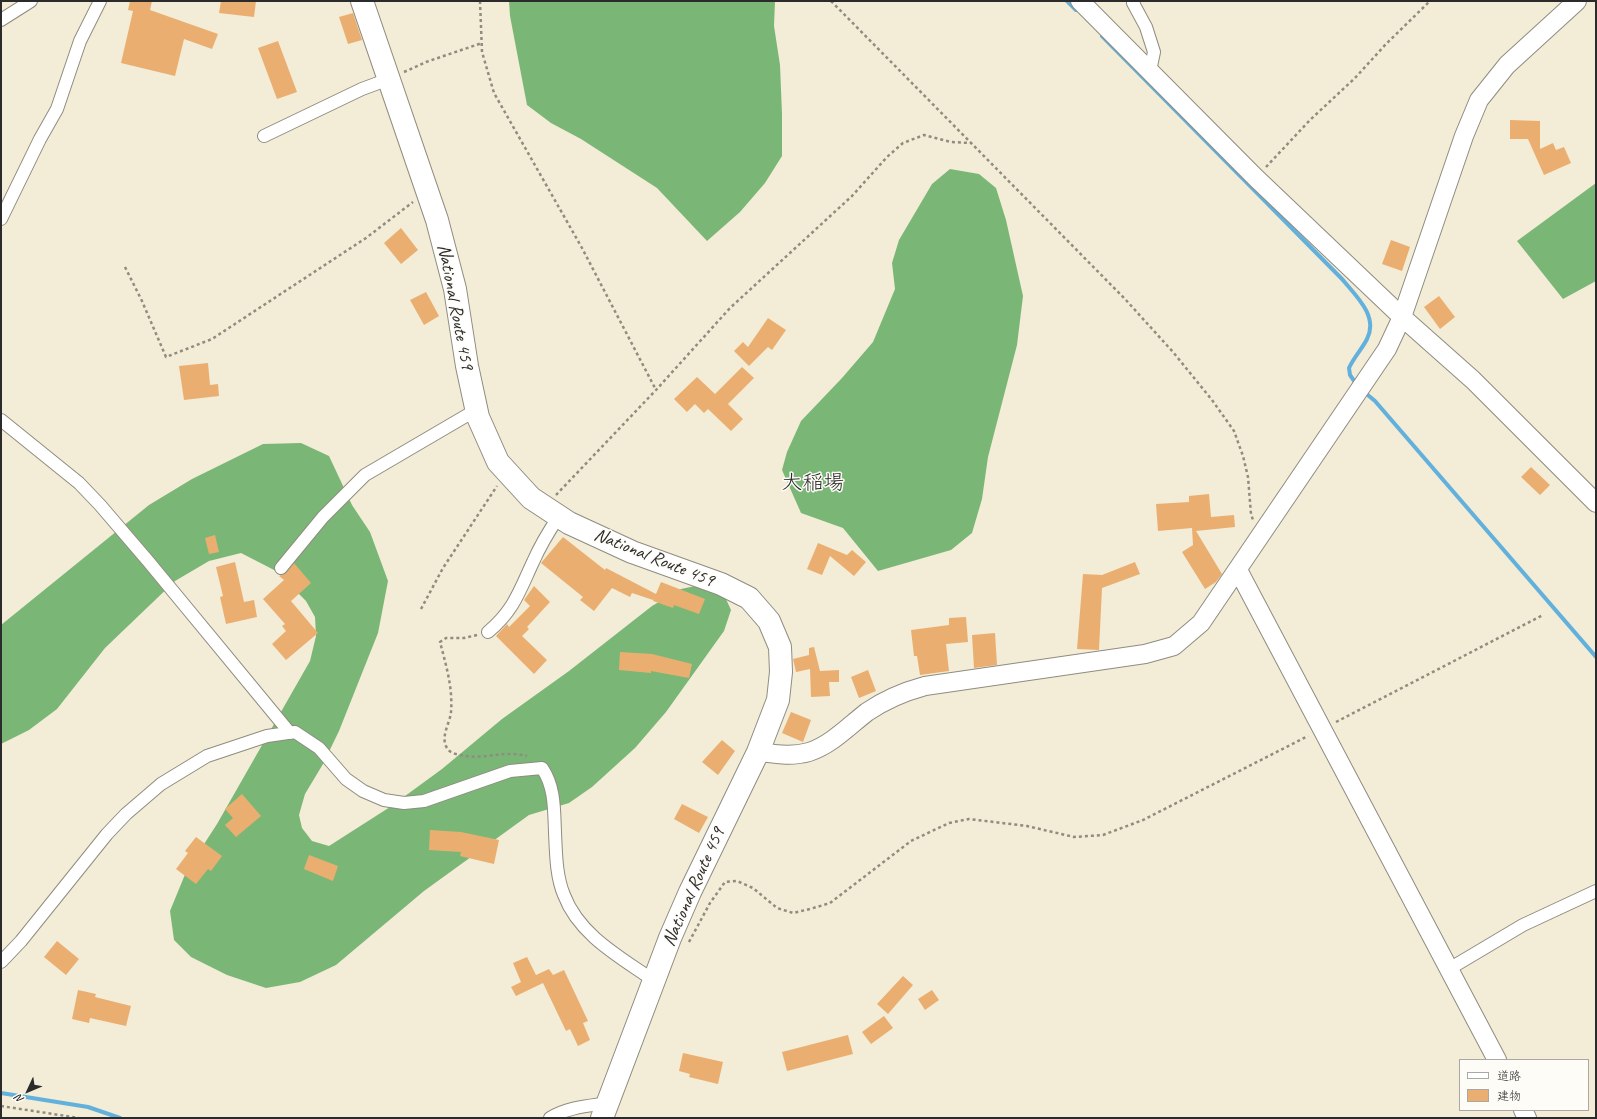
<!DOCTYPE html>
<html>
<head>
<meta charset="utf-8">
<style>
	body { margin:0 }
	#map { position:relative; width:1597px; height:1119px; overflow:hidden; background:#f3ecd6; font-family:Caveat,"Klee One",sans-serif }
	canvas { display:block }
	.frame { position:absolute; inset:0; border:2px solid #2b2b2b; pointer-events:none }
	.legend { position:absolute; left:1459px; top:1059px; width:130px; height:52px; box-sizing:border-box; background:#fdfcf7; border:1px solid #a9a8a5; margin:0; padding:5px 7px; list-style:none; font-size:12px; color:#2b2b2b }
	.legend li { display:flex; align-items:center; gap:8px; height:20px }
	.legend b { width:20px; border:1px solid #a9a8a5 }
	.north { position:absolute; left:8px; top:1071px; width:40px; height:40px; -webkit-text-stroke:3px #fdfcf7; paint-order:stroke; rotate:226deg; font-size:11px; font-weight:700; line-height:16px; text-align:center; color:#2b2b2b }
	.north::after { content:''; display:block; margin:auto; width:14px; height:18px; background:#2b2b2b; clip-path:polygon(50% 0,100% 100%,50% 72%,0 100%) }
</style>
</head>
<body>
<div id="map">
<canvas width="1597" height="1119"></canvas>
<div class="frame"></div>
<ul class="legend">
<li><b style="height:5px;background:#fff"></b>道路</li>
<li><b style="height:11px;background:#eaaf70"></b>建物</li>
</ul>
<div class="north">N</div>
</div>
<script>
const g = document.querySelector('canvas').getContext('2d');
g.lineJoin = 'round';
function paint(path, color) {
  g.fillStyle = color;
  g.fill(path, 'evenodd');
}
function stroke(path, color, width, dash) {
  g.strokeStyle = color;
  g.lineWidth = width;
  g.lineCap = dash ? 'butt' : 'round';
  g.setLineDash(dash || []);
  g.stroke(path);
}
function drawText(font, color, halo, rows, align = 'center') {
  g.font = font + ' Caveat,"Klee One",sans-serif';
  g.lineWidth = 3;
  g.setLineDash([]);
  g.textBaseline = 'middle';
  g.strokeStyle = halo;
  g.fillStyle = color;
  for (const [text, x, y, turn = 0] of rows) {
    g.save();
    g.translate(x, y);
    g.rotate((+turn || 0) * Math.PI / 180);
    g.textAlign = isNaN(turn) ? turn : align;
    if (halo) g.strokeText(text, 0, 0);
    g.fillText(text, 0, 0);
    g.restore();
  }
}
const forest = new Path2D(`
	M509,1H775L774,26L780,65L782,114V156L765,183L740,212L707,241L657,188L581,139L551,123L527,105L510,16Z
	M950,169L979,174L996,188L1006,220L1023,296L1017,345L988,457L982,499L972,533L951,550L878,571L843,528L801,513L782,470L787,452L801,421L842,378L873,342L895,289L892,263L899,240L932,184Z
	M1596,183V281L1563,299L1517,241Z
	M301,443L329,456L352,505L370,532L388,581L378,633L339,731L323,764L305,794L299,815L302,828L312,841L329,846L390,807L442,769L502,719L569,671L652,606L681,589L705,584L725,597L731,610L724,631L666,712L635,748L592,787L569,803L529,815L424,891L336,965L300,982L266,988L227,975L191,957L174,940L170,911L186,872L217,824L310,661L316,636L315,617L306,601L276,571L241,553L209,561L175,581L105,648L57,709L29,730L1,744V625L149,505L192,479L263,444Z`);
const stream = new Path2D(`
	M1067,1L1076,10
	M1102,36L1342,279C1355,295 1379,316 1367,339C1362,349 1354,357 1349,368L1350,375L1357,385
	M1363,391L1375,401L1596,657
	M1,1093L88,1107L120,1118`);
const building = new Path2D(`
	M130,1H152L150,10L218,34L212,49L184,39L175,76L121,63L133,11L128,10Z
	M221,1H256L254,17L219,13Z
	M353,13L362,40L348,44L339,17Z
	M278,41L297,92L277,99L258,48Z
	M1510,120L1540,121V149L1553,143L1556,150L1564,147L1571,163L1544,175L1528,139H1510Z
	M401,228L418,250L401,264L384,243Z
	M1391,240L1410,247L1402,271L1382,264Z
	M426,292L439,316L424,325L410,300Z
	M1439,296L1455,317L1440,329L1424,307Z
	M768,318L786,330L772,350L768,347L749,366L734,351L743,342L748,347Z
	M208,363L210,385L218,384L219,396L184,400L179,366Z
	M742,367L754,378L728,404L743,419L731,431L708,409L704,413L695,404L687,412L674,399L697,377L715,394Z
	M1531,467L1550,485L1540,495L1521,477Z
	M1209,494L1211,517L1234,515L1235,527L1196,531L1222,574L1216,582L1205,589L1182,552L1193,545L1192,528L1158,531L1156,504L1189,502V496Z
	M215,535L219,552L209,554L205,538Z
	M563,537L605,570L606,568L656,594L661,582L705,599L699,614L674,605L673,608L653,601L654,599L653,600L632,593L630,597L612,588L594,611L580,600L583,597L541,563Z
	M818,543L847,555L852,550L866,562L854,576L830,556L822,575L807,569Z
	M235,562L244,602L254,600L257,617L226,624L220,597L223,596L216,567Z
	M1135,562L1140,574L1102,588L1099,650L1077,649L1083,574L1102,575Z
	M294,563L311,583L291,601L318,633L286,660L272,644L286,631L282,626L285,624L263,599L284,580L279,576L286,573Z
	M534,586L550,602L527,627L529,629L522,636L547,660L534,674L496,636L507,624L509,627L530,606L524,600Z
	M966,617L968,642L946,644L949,671L920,675L917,656H914L911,630L949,625V618Z
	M995,633L997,665L974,668L972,635Z
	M814,647L820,671L839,670V682H829L830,696L811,697L810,669L796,672L793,659L809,655V648Z
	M620,652L652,654L692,664L689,678L651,671V673L619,670Z
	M868,670L876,691L859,698L851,677Z
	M791,712L811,720L803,742L782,733Z
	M722,740L735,751L718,775L702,762Z
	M242,794L261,816L236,837L225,825L233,818L225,809Z
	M682,804L708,817L699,833L674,819Z
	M430,830L461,832L499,840L494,864L460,856L461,852L429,850Z
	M196,837L222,856L211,871L208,869L196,884L176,869L188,853L185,851Z
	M309,855L338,866L333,881L304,869Z
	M57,941L79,959L66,975L44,957Z
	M527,957L536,975L549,969L553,975L564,970L588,1021L583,1023L590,1040L578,1046L570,1029L566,1031L543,983L516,996L511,987L521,982L513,963Z
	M903,976L913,985L888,1014L877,1004Z
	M78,990L96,994L95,997L131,1006L126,1026L90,1018L89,1023L72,1019Z
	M932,990L939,1000L925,1010L918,999Z
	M884,1016L893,1028L871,1044L862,1032Z
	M848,1035L853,1054L787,1071L782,1052Z
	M683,1053L723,1062L718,1084L689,1077L690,1074L679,1071Z`);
const path = new Path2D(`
	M480,1L482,52L494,93L582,248L656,390
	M831,1L1125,299L1173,352L1212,400L1234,431L1243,456L1248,477L1251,514L1253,520
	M404,72L426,62L482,43
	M1266,167L1310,120L1355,78L1386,44L1430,1
	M125,267L142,301L166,357L212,339L366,238L413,202
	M556,495L656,390L730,308L852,196L887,157L903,143L924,135L951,142L971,143
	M421,609L443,568L497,486
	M477,635L464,638H446L440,642C446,665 453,688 451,712C450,723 440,737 447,748C450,754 460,755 466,756C487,759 505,750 527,756
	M1336,722L1543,615
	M689,942L710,903L725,882L737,881L753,888L777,908L793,913L810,909L830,903L911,841L949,823L969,819L1027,826L1074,837L1103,835L1143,820L1308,736
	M1,1106L79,1118`);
const street = new Path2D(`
	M1134,1L1133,3L1146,27L1154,52L1150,71
	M1,20L31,1
	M264,136L362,89L389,79
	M1,219L40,139L57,109L80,41L100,1
	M1,420L79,483L100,505L148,561L290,733
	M281,568L323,517L365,475L476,410
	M488,632C514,610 519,592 533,562C540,546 549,531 559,516
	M1,962L21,941L107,834L126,814L161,784L207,756L267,736L295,732L319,748L346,779L363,791L384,800L404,803L424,801L510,771L542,768C555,787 554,809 555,832C556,853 556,876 564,895C579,935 620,957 653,980
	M1449,969L1523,925L1596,891
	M550,1118C568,1107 588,1106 608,1103`);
const secondary = new Path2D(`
	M1080,1L1256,178L1402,317L1473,380L1596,503
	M1238,570L1497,1060
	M758,752C775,754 792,757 809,752C831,745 849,726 867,712C886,699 903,692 925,686L1145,654L1174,646L1201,623L1387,349L1402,317L1464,136L1479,100L1507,65L1577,1
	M1523,1110L1527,1118`);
const highway = new Path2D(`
	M362,1L437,220L455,289L467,366L478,417L498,462L531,498L569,523L632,552L721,584L749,598L769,621L780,647L781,672L778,700L758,752L690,892L670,938L602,1118`);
const streetNames = [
	["National Route 459",455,307,79],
	["National Route 459",654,558,22],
	["National Route 459",694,887,-66]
];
const quarterNames = [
	["大稲場",813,483]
];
paint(forest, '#7ab777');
stroke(stream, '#62b0dc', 4);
paint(building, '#eaaf70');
stroke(street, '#8f8c80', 14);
stroke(secondary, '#8f8c80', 20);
stroke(highway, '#8f8c80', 24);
stroke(path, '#8f8c80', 2.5, [3, 3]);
stroke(street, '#fff', 12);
stroke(secondary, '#fff', 18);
stroke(highway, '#fff', 22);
drawText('19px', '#2b2b2b', '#fdfcf7', streetNames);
drawText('21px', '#2b2b2b', '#fdfcf7', quarterNames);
</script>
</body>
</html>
